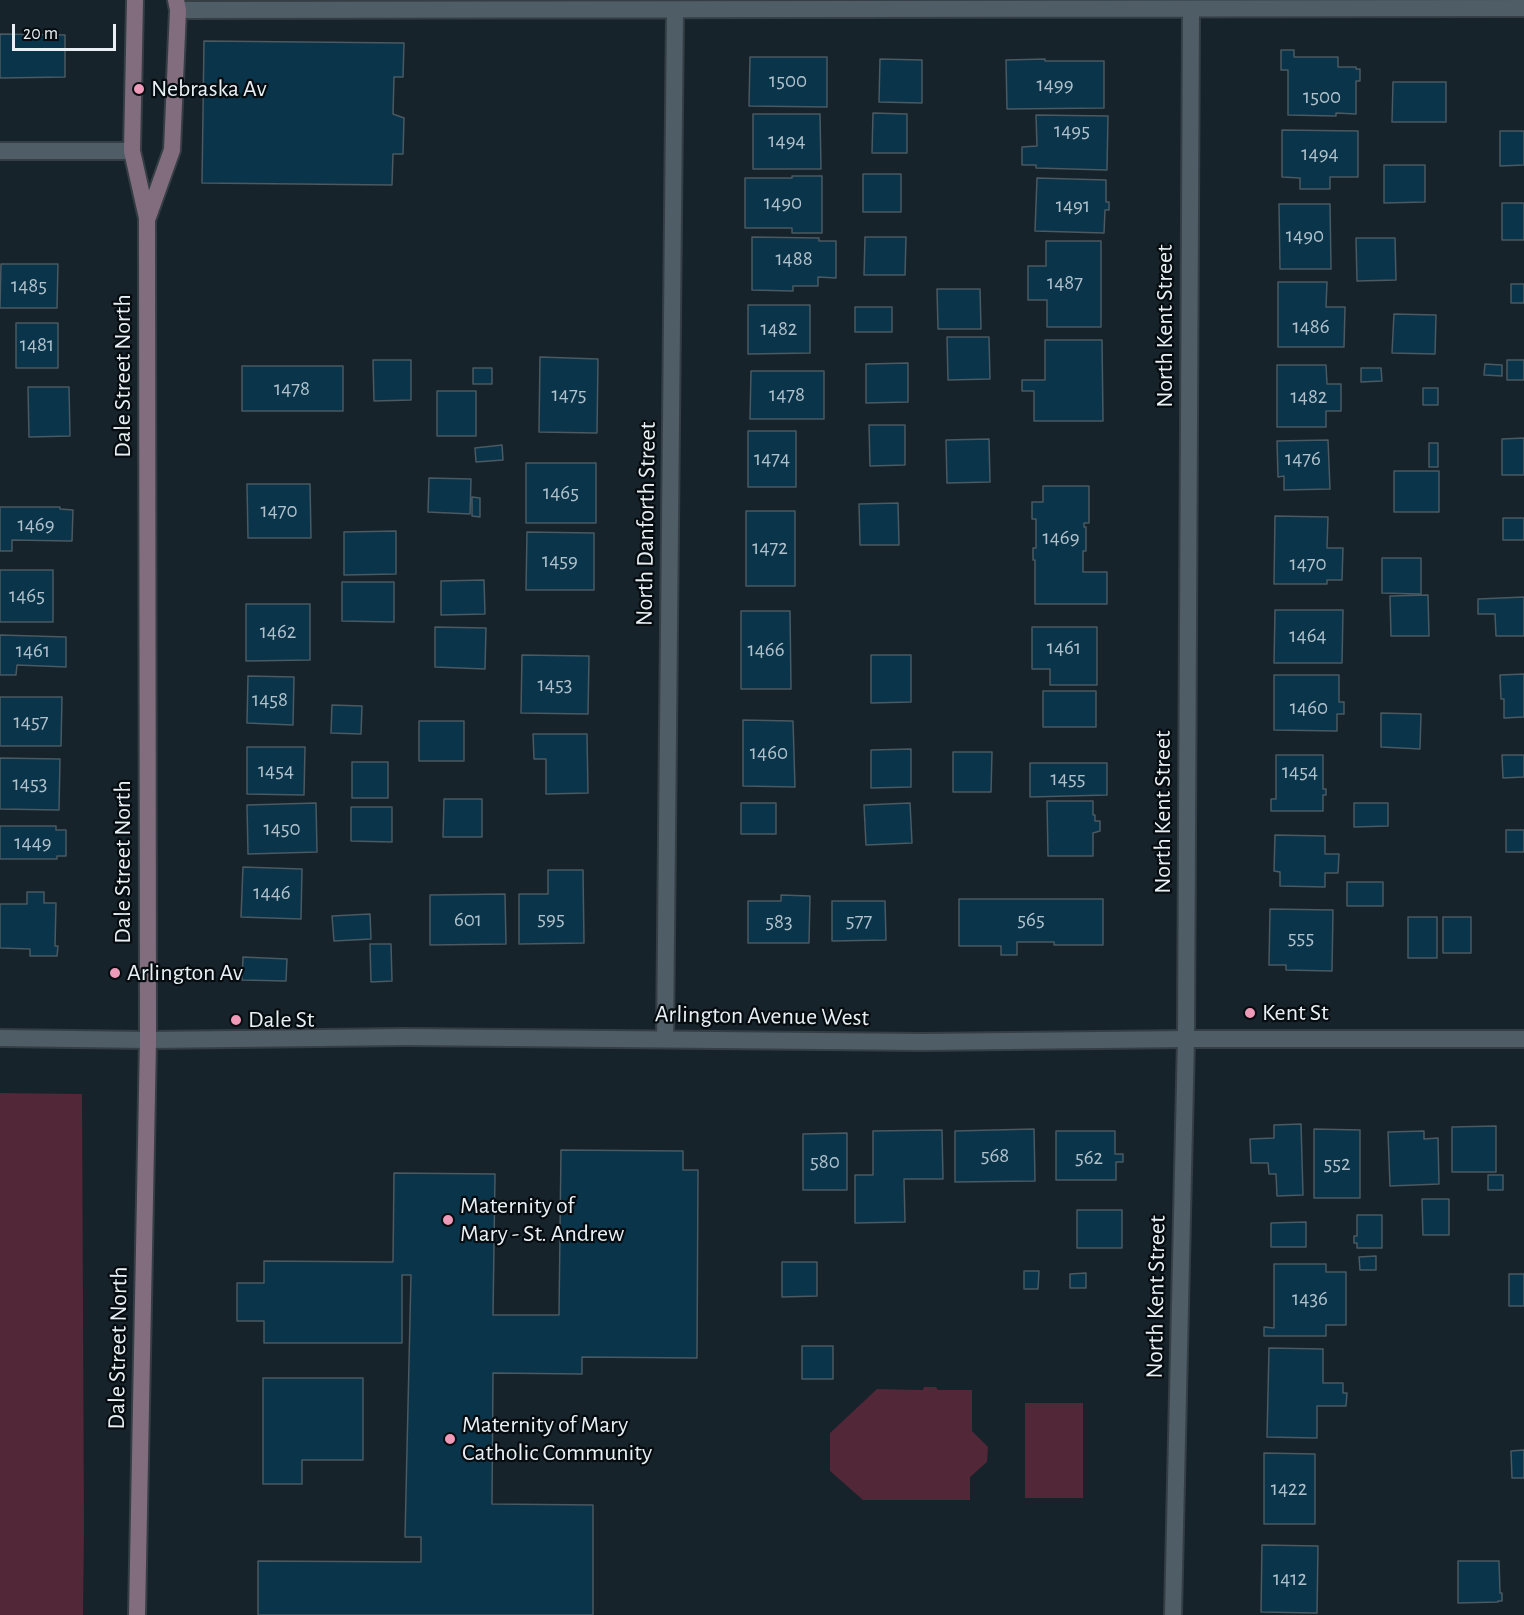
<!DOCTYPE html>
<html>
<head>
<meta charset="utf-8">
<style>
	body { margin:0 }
	#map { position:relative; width:1524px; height:1615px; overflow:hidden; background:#16232b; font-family:"Alegreya Sans",sans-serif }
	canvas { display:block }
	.scale { position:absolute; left:12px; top:24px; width:104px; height:27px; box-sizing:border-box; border:3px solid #e8f0f6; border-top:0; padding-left:8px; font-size:18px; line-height:21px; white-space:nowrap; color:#e8f0f6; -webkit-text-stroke:4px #060c0f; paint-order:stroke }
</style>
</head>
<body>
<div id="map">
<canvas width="1524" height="1615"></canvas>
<div class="scale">20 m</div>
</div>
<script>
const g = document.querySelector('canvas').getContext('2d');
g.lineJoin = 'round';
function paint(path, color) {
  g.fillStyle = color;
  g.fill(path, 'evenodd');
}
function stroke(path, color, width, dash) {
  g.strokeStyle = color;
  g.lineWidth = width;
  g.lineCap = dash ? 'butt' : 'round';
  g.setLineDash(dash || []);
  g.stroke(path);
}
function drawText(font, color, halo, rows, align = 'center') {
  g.font = font + ' "Alegreya Sans",sans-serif';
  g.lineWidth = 4.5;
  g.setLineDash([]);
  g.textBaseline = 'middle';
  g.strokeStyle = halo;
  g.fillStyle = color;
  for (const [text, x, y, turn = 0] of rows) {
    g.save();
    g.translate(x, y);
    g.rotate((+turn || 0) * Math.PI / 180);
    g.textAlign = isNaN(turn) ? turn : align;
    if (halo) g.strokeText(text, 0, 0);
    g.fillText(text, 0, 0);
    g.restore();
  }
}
const green = new Path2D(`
	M0,1093L82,1094L84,1529L83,1615H0Z
	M924,1387H936L938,1390H972V1431L988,1447L987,1462L970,1477V1500H863L830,1471V1433L877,1389L923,1390Z
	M1025,1403H1083V1498H1025Z`);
const building = new Path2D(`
	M0,34L65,35V77L0,78Z
	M204,41L404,43L403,77H394L393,114L404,118L403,154H393L392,185L202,183Z
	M1281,50H1294V57H1338V67H1356V69H1360V81H1356V114L1336,113V116L1288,115V70H1281Z
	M750,57H827V107L749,106Z
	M880,59L922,60V103L879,102Z
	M1045,59V61H1104V108L1007,109L1006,60Z
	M1393,82H1446V122H1392Z
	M873,113L907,114V153H872Z
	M753,114H820L821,169H753Z
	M1036,115L1108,116L1107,170L1036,168V165H1022V147L1037,146Z
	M1282,130L1358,131V177H1330V189H1300V178L1282,177Z
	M1500,131H1524V165L1500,166Z
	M1384,165H1425V202L1384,203Z
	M863,174H901V212H863Z
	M792,176H822V233H792V228H745V178H792Z
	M1037,178L1106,180V202H1109V210H1105L1104,233L1035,231Z
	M1502,203H1524V240H1502Z
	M1279,204H1330L1331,269H1280Z
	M752,237L819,238V241H836V278L818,277V286H793V291L752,290Z
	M865,237H906L905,275H864Z
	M1356,238H1395L1396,280L1357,281Z
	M1046,241H1101V327H1047V300H1028V266H1046Z
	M1,264H58L57,308H0Z
	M1278,282H1327L1326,307H1345L1344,347H1278Z
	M1511,284H1524V303H1511Z
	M937,289H980L981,329H938Z
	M748,305H810V353L748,354Z
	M855,307H892V332H855Z
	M1394,314L1436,315L1435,354L1392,353Z
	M16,323H58V368H16Z
	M947,337H989L990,379L948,380Z
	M1045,340H1102L1103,421H1034V391H1022V380H1045Z
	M540,357L598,359L597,433L539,432Z
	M373,360H411V400L374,401Z
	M1507,360H1524V380H1507Z
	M908,363V402L866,403V364Z
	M1485,364L1502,365V376L1484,375Z
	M1277,365H1326L1327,384H1341V411H1326V427H1277Z
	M242,366H343V411H242Z
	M473,368H492V384H473Z
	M1361,368H1381L1382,381L1361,382Z
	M751,371H824V419H750Z
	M28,387H69L70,436L29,437Z
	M1423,388H1438V405H1423Z
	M437,391H476V436H437Z
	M869,425H905V465L870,466Z
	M748,431H796V487H748Z
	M1524,438V475H1502V439Z
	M989,439L990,482L947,483L946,440Z
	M1328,440L1330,489L1284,490V476L1278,477L1277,441Z
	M1429,443H1438V467H1429Z
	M502,445L503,460L476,462L475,448Z
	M526,463H596V523H526Z
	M1394,471H1439V512H1394Z
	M429,478L471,479L470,514L428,512Z
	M247,484H310L311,538H248Z
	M1043,486H1089V523H1084V527H1086V551H1083V572H1107V604H1035V560H1033V548H1036V519H1032V502H1043Z
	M472,497L480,498V517L472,516Z
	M898,503L899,545H860L859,504Z
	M0,507H60V509L73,510L72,541L12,540V551H0Z
	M746,511H795V586H746Z
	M1275,516L1328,517L1327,548H1343L1342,580H1327V584H1274Z
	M1503,518H1524V540H1503Z
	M396,531V574L344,575V532Z
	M527,532L594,533V590H526Z
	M1382,558H1421V594L1382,593Z
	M0,570H53V622H0Z
	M484,580L485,614L441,615V581Z
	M342,582H394V622L342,621Z
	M1428,595L1429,636H1391L1390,596Z
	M1524,597V636H1496L1495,614H1478V599Z
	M246,604H310V660L246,661Z
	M1275,610H1343L1342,663H1274Z
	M741,611H790L791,689H741Z
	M435,627L486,628L485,669L435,667Z
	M1032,627H1097V685H1050V669H1032Z
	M0,635L66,637V667L17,665L16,675H0Z
	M522,655L589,656L588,714L521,713Z
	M871,655H911V702L871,703Z
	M1524,674V717L1504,718V699H1501L1500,675Z
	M1274,675H1339V702H1344V714H1337V731L1274,730Z
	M248,676L294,677L293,725L247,723Z
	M1043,691H1096V727H1043Z
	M0,697H62L61,746H0Z
	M332,705L362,706L361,734L331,733Z
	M1381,713L1421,714L1420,749L1381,747Z
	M743,720L793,721L795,787L743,786Z
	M419,721H464V761H419Z
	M533,734H587L588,793L546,794V759H534Z
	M247,747H305L304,795L247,794Z
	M911,749V787L871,788V750Z
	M953,752H992L991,792H953Z
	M1276,755H1323V789H1326V795H1323V811H1271V799H1276Z
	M1502,755H1524V777L1503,778Z
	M0,758L60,759L59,810L0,809Z
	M352,762H388V798H352Z
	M1030,763H1107V795L1030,797Z
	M444,799H482V837H443Z
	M1047,801H1093V815H1095V821H1100V831L1093,833V856H1048Z
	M316,803L317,852L248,854L247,805Z
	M741,803H776V834H741Z
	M910,803L912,843L866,845L864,805Z
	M1354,803H1388V826L1354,827Z
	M351,807H392V842L351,841Z
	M0,826H56V830H66V856H57V859H0Z
	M1506,830H1524V852H1506Z
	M1275,835L1325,836V854H1339L1338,873H1325V887L1280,886V872L1274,871Z
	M243,867L302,869L301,919L241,917Z
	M548,870H583L584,943L519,944V894H548Z
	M1347,882H1383V906H1347Z
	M27,892H44V903H56L55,946H58L57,956H30V949L0,948V904H27Z
	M505,894L506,944L430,945V895Z
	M781,895L810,896L809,943H748V901H781Z
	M959,899H1103V945H1054V942H1017V955H1001V946H959Z
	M832,901H885L886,940L832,941Z
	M1270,909L1333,910L1332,971L1286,970V965H1269Z
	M370,914L371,939L334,941L332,916Z
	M1408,917H1437V958H1408Z
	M1443,917H1471V953H1443Z
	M370,944H391L392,981L371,982Z
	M243,957L287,959L286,981L242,980Z
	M1301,1124L1303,1195L1277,1196L1276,1174H1269L1268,1163H1251L1250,1139L1274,1138V1125Z
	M1496,1126V1172H1452V1127Z
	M1034,1129L1035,1181L955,1182V1131Z
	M1314,1129L1360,1130V1198H1314Z
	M942,1130L943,1179H904L905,1222L855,1223V1175H873V1131Z
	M1056,1131H1115V1154H1123V1162H1116V1180H1056Z
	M1424,1131V1139L1438,1138L1439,1184L1390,1186L1388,1132Z
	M847,1133V1190H803V1134Z
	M561,1150L683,1151V1170H698L697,1358L582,1357V1374L493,1373L492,1504L593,1505V1615H258V1561L421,1562V1537H405L411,1275H402V1343H264V1321H237V1283H264V1261L393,1262L394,1173L495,1174L493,1315H559Z
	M1488,1175H1503V1190H1488Z
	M1422,1199H1449V1235H1423Z
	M1077,1210H1122V1248H1077Z
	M1357,1215H1382V1248H1357V1243H1354V1236H1357Z
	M1306,1222V1247H1271V1223Z
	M1376,1256V1270H1360L1359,1257Z
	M782,1262H817V1296L782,1297Z
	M1274,1264H1326V1272H1346V1325H1326V1336H1264V1327L1274,1328Z
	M1024,1271H1039L1038,1289H1024Z
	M1086,1273V1288H1070V1274Z
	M1509,1274H1524V1306H1509Z
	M802,1346H833V1379H802Z
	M1269,1348L1323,1349V1383H1343V1393H1347L1346,1406H1317V1438L1267,1437Z
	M263,1378H363V1460H302V1484H263Z
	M1524,1450V1478H1512L1511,1451Z
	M1264,1453L1315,1454V1524H1264Z
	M1262,1545L1318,1546L1317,1613L1261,1612Z
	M1458,1561H1499L1500,1593H1502V1601H1498V1602L1458,1603Z`);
const minor = new Path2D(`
	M178,10L1524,8
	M0,151H132
	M0,1038L148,1040
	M665,1039L675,10
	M1173,1615L1186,1039L1191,9`);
const tertiary = new Path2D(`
	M148,1040L406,1037L922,1042L1186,1039H1524`);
const secondary = new Path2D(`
	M135,0L132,151L147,218L148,1040L137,1615
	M148,217L172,150L178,10L176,0`);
const markers = [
	[139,89,6,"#ef9ab8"],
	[115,973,6,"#ef9ab8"],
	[1250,1013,6,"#ef9ab8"],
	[236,1020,6,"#ef9ab8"],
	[448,1220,6,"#ef9ab8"],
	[450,1439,6,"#ef9ab8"]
];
const numberNames = [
	["1500",788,81],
	["1499",1055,85],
	["1500",1322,97],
	["1495",1072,131],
	["1494",787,141],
	["1494",1320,154],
	["1490",783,203],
	["1491",1073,206],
	["1490",1305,236],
	["1488",794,259],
	["1487",1065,283],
	["1485",29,286],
	["1486",1311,327],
	["1482",779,329],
	["1481",37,345],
	["1478",292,389],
	["1475",569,395],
	["1478",787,395],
	["1482",1309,397],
	["1474",772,459],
	["1476",1303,459],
	["1465",561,493],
	["1470",279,511],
	["1469",36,525],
	["1469",1061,538],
	["1472",770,548],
	["1459",560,561],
	["1470",1308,564],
	["1465",27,596],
	["1462",278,632],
	["1464",1308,636],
	["1461",1064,648],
	["1466",766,650],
	["1461",33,651],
	["1453",555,685],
	["1458",270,700],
	["1460",1309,708],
	["1457",31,722],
	["1460",769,753],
	["1454",276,771],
	["1454",1300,772],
	["1455",1068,779],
	["1453",30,784],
	["1450",282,829],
	["1449",33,843],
	["1446",272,893],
	["595",551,919],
	["601",468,920],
	["565",1031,920],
	["577",859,921],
	["583",779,922],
	["555",1301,938],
	["568",995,1156],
	["562",1089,1158],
	["580",825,1162],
	["552",1337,1164],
	["1436",1310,1299],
	["1422",1289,1489],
	["1412",1290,1579]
];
const poiNames = [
	["Nebraska Av",151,89],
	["Arlington Av",127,973],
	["Kent St",1262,1013],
	["Dale St",248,1020],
	["Maternity of",460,1206],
	["Mary - St. Andrew",460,1234],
	["Maternity of Mary",462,1425],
	["Catholic Community",462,1453]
];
const streetNames = [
	["North Kent Street",1165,326,-90],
	["Dale Street North",123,376,-90],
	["North Danforth Street",646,524,-89],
	["North Kent Street",1163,812,-90],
	["Dale Street North",123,862,-90],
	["Arlington Avenue West",762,1016,1],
	["North Kent Street",1156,1297,-89],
	["Dale Street North",118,1348,-89]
];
paint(green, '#522737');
paint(building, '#0a3449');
stroke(building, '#4a5962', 1.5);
stroke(minor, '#353e45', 20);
stroke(tertiary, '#353e45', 20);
stroke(secondary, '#353e45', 20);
stroke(minor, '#4e5d66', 16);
stroke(tertiary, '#4e5d66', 16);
stroke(secondary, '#826d7f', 16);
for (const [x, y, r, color] of markers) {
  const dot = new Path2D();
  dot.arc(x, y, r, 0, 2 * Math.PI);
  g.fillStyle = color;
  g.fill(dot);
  stroke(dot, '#060c0f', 2);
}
drawText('21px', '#b0c1cb', null, numberNames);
drawText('24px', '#e8f0f6', '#060c0f', poiNames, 'left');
drawText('24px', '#e8f0f6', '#060c0f', streetNames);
</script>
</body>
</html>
